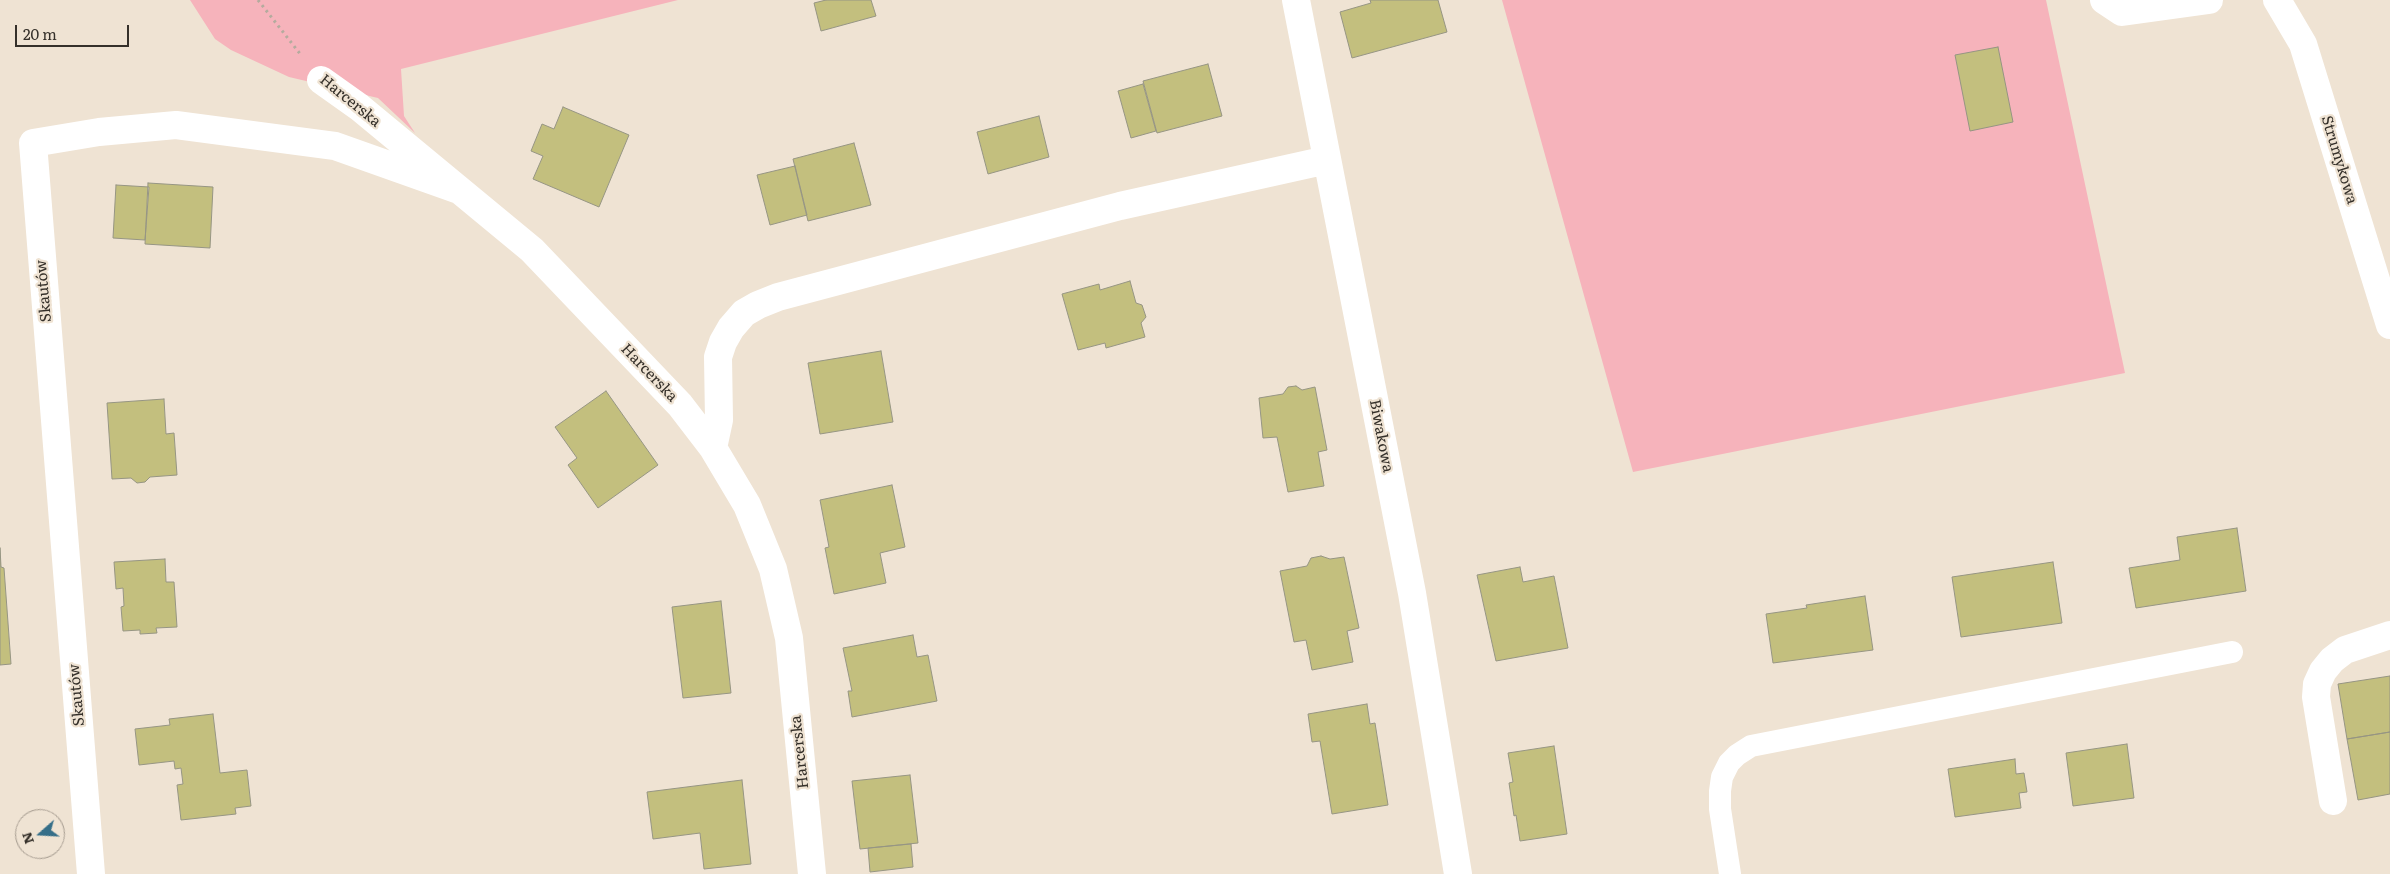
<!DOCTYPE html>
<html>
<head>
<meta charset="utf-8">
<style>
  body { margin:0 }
  #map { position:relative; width:2390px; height:874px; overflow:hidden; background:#efe3d3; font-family:Literata,serif }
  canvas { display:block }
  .north { position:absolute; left:15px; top:809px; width:50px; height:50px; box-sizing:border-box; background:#efe3d3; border:1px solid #a59b8f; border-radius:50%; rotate:251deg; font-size:14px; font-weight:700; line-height:20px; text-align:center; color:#35302a }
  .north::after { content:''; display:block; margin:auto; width:18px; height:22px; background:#356e88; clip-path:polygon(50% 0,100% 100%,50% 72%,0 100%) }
  .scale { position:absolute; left:15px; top:25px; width:114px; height:22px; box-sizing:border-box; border:2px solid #35302a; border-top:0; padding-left:6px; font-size:15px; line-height:18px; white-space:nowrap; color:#35302a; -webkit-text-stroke:4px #efe3d3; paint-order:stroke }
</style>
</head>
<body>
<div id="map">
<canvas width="2390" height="874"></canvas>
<div class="north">N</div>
<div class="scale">20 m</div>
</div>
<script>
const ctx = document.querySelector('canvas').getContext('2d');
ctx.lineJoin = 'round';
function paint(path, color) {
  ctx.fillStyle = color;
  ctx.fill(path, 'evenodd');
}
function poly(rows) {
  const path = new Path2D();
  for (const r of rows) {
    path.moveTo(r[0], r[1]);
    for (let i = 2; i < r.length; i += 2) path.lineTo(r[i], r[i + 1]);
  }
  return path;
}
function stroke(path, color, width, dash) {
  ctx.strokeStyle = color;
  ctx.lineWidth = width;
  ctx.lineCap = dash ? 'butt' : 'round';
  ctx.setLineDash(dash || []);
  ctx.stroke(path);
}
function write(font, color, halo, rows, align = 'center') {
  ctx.font = font + ' Literata,serif';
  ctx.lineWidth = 4.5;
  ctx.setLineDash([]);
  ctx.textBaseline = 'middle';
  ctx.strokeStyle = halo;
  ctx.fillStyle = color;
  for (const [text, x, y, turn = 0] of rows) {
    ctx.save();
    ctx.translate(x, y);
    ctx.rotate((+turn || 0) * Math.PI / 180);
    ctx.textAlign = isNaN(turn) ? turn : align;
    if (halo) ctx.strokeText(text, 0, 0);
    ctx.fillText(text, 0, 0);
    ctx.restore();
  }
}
paint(poly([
  [190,0,678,0,401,69,404,116,415,133,378,98,289,77,231,50,215,39],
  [1502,0,2046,0,2125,373,1633,472]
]), '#f6b3bb');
const building = poly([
  [826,0,871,0,876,16,821,31,814,3,826,0],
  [1370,0,1438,0,1447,32,1352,58,1340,12,1371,3,1370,0],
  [1998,47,2013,122,1970,131,1955,55,1998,47],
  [1208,64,1222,116,1157,133,1143,81,1208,64],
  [1143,84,1156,131,1131,138,1118,91,1143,84],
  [563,107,629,135,599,207,533,179,543,156,531,151,542,124,554,129,563,107],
  [1039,116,1049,157,988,174,977,132,1039,116],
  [854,143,871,205,808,221,793,159,854,143],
  [795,166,807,215,770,225,757,175,795,166],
  [148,183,213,187,210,248,145,244,148,183],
  [116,185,149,187,145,240,113,238,116,185],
  [1130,281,1136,303,1142,305,1146,317,1141,323,1145,337,1106,348,1105,343,1078,350,1062,294,1099,284,1100,290,1130,281],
  [881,351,893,422,820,434,808,363,881,351],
  [1296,386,1302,390,1315,387,1327,450,1318,452,1324,486,1288,492,1277,437,1263,438,1259,398,1283,394,1288,387,1296,386],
  [606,391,658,465,598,508,568,465,577,458,555,427,606,391],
  [164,399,166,434,174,433,177,475,150,477,145,482,137,483,131,478,112,479,107,403,164,399],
  [892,485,905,547,880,553,886,583,834,594,825,548,829,547,820,500,892,485],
  [2237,528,2246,591,2136,608,2129,568,2180,560,2177,537,2237,528],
  [0,548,1,567,4,568,11,664,0,665,0,548],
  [1321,556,1330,559,1344,557,1359,628,1347,631,1353,662,1312,670,1306,640,1294,642,1280,571,1307,566,1311,558,1321,556],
  [165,559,166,582,174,582,177,627,156,628,157,633,140,634,140,630,123,631,121,607,124,606,123,588,116,589,114,562,165,559],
  [2053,562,2062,623,1961,637,1952,577,2053,562],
  [1520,567,1523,582,1554,576,1568,648,1496,661,1477,575,1520,567],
  [1865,596,1873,650,1773,663,1766,614,1807,608,1806,605,1865,596],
  [721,601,731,693,683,698,672,607,721,601],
  [913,635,917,657,928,655,937,701,852,717,848,691,852,691,843,648,913,635],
  [2390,676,2390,732,2347,739,2338,684,2390,676],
  [1367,704,1370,724,1375,723,1388,805,1332,814,1320,741,1312,742,1308,714,1367,704],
  [213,714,220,773,247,770,251,806,235,808,236,814,181,820,177,785,183,784,181,768,175,769,174,761,139,765,135,729,170,725,169,719,213,714],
  [2390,732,2390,794,2358,800,2347,739,2390,732],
  [2127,744,2134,798,2073,806,2066,753,2127,744],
  [1554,746,1567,834,1520,841,1516,815,1514,816,1509,783,1513,782,1508,753,1554,746],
  [2015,759,2016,774,2024,773,2027,792,2019,793,2021,808,1955,817,1948,769,2015,759],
  [910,775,918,843,860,849,852,781,910,775],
  [742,780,751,864,704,869,700,833,653,839,647,792,742,780],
  [911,844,913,867,870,872,868,848,911,844]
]);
paint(building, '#c3bf7e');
stroke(building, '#969583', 1);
stroke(poly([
  [258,0,301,55]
]), '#b5ab9e', 3, [2.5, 4]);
stroke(poly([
  [1730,874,1720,809,1720,791,1722,777,1729,763,1737,755,1751,746,2232,652]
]), '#fff', 22);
stroke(poly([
  [1296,0,1412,593,1458,874],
  [2104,0,2122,12,2209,0],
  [2277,0,2303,44,2390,325],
  [321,80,359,107,532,250,680,405,713,448,747,505,773,569,789,638,812,874],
  [713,448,719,420,718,357,723,342,731,328,744,313,758,305,778,297,1120,206,1327,160],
  [2333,801,2316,697,2317,684,2323,671,2332,660,2345,650,2390,635],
  [91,874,33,143,99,132,176,125,335,146,459,190]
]), '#fff', 28);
write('15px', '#35302a', '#efe3d3', [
  ["Harcerska",350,101,39],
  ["Strumykowa",2339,160,73],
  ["Skautów",44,291,-95],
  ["Harcerska",649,373,46],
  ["Biwakowa",1381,436,79],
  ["Skautów",77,695,-95],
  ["Harcerska",800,752,-96]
]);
</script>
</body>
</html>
